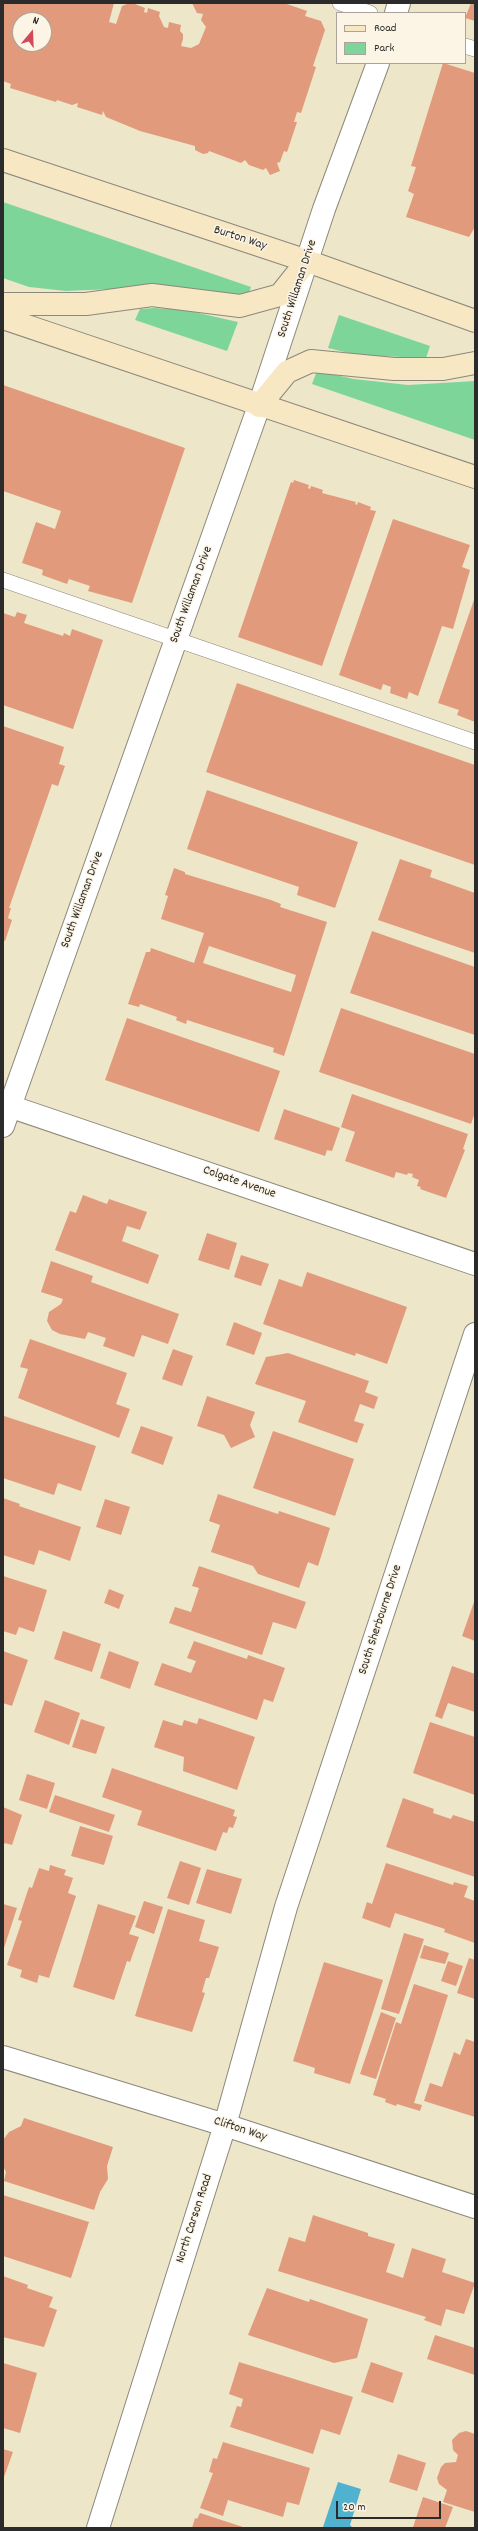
<!DOCTYPE html>
<html>
<head>
<meta charset="utf-8">
<style>
  body { margin:0 }
  #map { position:relative; width:478px; height:2531px; overflow:hidden; background:#ede6c9; font-family:Dekko,sans-serif }
  canvas { display:block }
  .frame { position:absolute; inset:0; border:4px solid #2b2b2b; pointer-events:none }
  .legend { position:absolute; left:336px; top:12px; width:130px; height:52px; box-sizing:border-box; background:#fcf5e5; border:1px solid #a8a49b; margin:0; padding:5px 7px; list-style:none; font-size:12px; color:#2b2b2b }
  .legend li { display:flex; align-items:center; gap:8px; height:20px }
  .legend b { width:20px; border:1px solid #a8a49b }
  .north { position:absolute; left:12px; top:12px; width:40px; height:40px; box-sizing:border-box; background:#fcf5e5; border:1px solid #a8a49b; border-radius:50%; rotate:19deg; font-size:11px; font-weight:700; line-height:16px; text-align:center; color:#2b2b2b }
  .north::after { content:''; display:block; margin:auto; width:14px; height:18px; background:#d1495b; clip-path:polygon(50% 0,100% 100%,50% 72%,0 100%) }
  .scale { position:absolute; left:336px; top:2501px; width:105px; height:18px; box-sizing:border-box; border:2px solid #2b2b2b; border-top:0; padding-left:5px; font-size:12px; line-height:14px; white-space:nowrap; color:#2b2b2b; -webkit-text-stroke:3px #fcf5e5; paint-order:stroke }
</style>
</head>
<body>
<div id="map">
<canvas width="478" height="2531"></canvas>
<div class="frame"></div>
<ul class="legend">
<li><b style="height:5px;background:#f8e7c3"></b>Road</li>
<li><b style="height:11px;background:#7ed59a"></b>Park</li>
</ul>
<div class="north">N</div>
<div class="scale">20 m</div>
</div>
<script>
const ctx = document.querySelector('canvas').getContext('2d');
ctx.lineJoin = 'round';
function paint(path, color) {
  ctx.fillStyle = color;
  ctx.fill(path, 'evenodd');
}
function poly(rows) {
  const path = new Path2D();
  for (const r of rows) {
    path.moveTo(r[0], r[1]);
    for (let i = 2; i < r.length; i += 2) path.lineTo(r[i], r[i + 1]);
  }
  return path;
}
function stroke(path, color, width, dash) {
  ctx.strokeStyle = color;
  ctx.lineWidth = width;
  ctx.lineCap = dash ? 'butt' : 'round';
  ctx.setLineDash(dash || []);
  ctx.stroke(path);
}
function write(font, color, halo, rows, align = 'center') {
  ctx.font = font + ' Dekko,sans-serif';
  ctx.lineWidth = 3;
  ctx.setLineDash([]);
  ctx.textBaseline = 'middle';
  ctx.strokeStyle = halo;
  ctx.fillStyle = color;
  for (const [text, x, y, turn = 0] of rows) {
    ctx.save();
    ctx.translate(x, y);
    ctx.rotate((+turn || 0) * Math.PI / 180);
    ctx.textAlign = isNaN(turn) ? turn : align;
    if (halo) ctx.strokeText(text, 0, 0);
    ctx.fillText(text, 0, 0);
    ctx.restore();
  }
}
paint(poly([
  [3,202,251,287,247,298,136,288,66,291,29,287,3,278],
  [154,308,185,310,238,322,227,351,135,320,140,309],
  [339,315,430,346,426,358,357,355,328,348],
  [317,371,354,379,408,385,475,381,475,440,312,384]
]), '#7ed59a');
paint(poly([
  [338,2482,361,2489,350,2525,353,2528,323,2527]
]), '#51b2d0');
paint(poly([
  [3,3,114,3,109,22,116,24,122,6,127,4,135,4,145,8,144,12,147,13,148,8,160,12,159,16,164,27,168,28,169,22,181,25,180,31,183,34,183,39,181,46,191,48,199,44,206,27,201,20,203,14,197,13,192,3,284,3,307,11,305,16,321,21,325,30,313,66,316,67,301,113,297,112,294,122,297,122,287,152,284,151,280,162,277,163,280,171,270,175,266,168,263,170,249,165,245,160,241,163,209,151,208,153,203,154,195,150,195,146,140,131,106,117,103,111,102,115,77,107,78,103,72,105,57,100,56,102,10,88,11,84,3,81],
  [20,20,44,20,44,44,20,44],
  [471,3,475,4,475,21,465,18],
  [443,63,475,73,475,227,469,237,406,217,414,194,408,191,416,167,411,166],
  [3,385,185,448,132,603,88,591,90,586,69,579,67,584,42,575,43,570,22,563,36,522,55,529,61,511,3,491],
  [294,480,309,485,308,488,310,489,311,486,323,490,322,493,356,502,355,504,357,505,358,502,371,507,370,510,376,511,322,666,238,637,291,482,293,483],
  [393,519,470,545,462,567,470,570,453,629,442,626,418,696,409,692,407,699,390,693,391,687,383,684,381,690,339,675],
  [475,597,475,722,457,715,459,710,438,703],
  [17,612,27,615,24,623,63,636,64,633,70,636,72,629,103,640,73,729,3,705,3,613,15,617],
  [237,683,475,765,475,865,206,772],
  [3,726,64,747,59,764,65,766,58,786,52,784,9,908,11,908,8,918,12,920,5,941,3,940],
  [207,790,358,842,335,908,297,895,299,887,187,849],
  [400,859,432,870,430,877,475,893,475,953,378,920],
  [174,868,185,872,185,874,271,900,281,904,280,907,327,922,284,1056,273,1052,274,1048,187,1020,186,1024,176,1020,177,1017,140,1004,139,1007,128,1004,146,952,150,952,151,948,194,963,204,933,161,919,168,896,165,895],
  [209,946,296,975,291,992,203,963],
  [372,931,475,967,475,1035,350,993],
  [341,1008,475,1054,475,1112,471,1124,319,1072],
  [127,1018,280,1071,259,1132,105,1080],
  [352,1094,468,1134,463,1149,465,1150,446,1198,420,1189,421,1187,417,1186,419,1180,412,1177,413,1174,408,1173,407,1175,396,1172,394,1178,345,1161,355,1132,341,1127],
  [284,1109,340,1128,332,1151,327,1150,325,1156,274,1139],
  [83,1195,107,1204,109,1199,147,1212,140,1230,127,1226,122,1241,159,1255,148,1284,55,1250,70,1211,76,1213],
  [207,1233,237,1243,229,1270,198,1260],
  [241,1255,269,1264,261,1286,234,1277],
  [51,1261,93,1276,91,1282,179,1314,168,1344,142,1335,134,1357,103,1346,106,1338,88,1332,85,1339,60,1334,52,1330,47,1321,49,1312,61,1304,63,1299,41,1292],
  [307,1272,407,1307,387,1364,356,1353,355,1356,263,1324,279,1279,302,1287],
  [234,1322,262,1333,254,1355,226,1345],
  [30,1339,127,1373,116,1404,130,1409,119,1438,18,1398,28,1369,20,1367],
  [173,1349,193,1356,182,1386,162,1379],
  [288,1353,369,1381,365,1392,378,1397,374,1409,360,1404,354,1421,364,1424,357,1443,298,1422,306,1401,255,1384,266,1357],
  [207,1396,255,1412,250,1425,255,1437,231,1448,224,1435,197,1426],
  [4,1416,96,1446,81,1491,58,1483,54,1495,3,1478],
  [141,1426,173,1437,163,1465,131,1453],
  [273,1431,354,1459,335,1516,253,1488],
  [218,1494,278,1514,279,1511,330,1528,318,1566,308,1562,299,1588,258,1574,253,1566,211,1552,220,1525,209,1521],
  [3,1498,20,1504,19,1506,81,1527,70,1561,39,1550,34,1565,3,1555],
  [105,1499,130,1507,121,1535,96,1527],
  [199,1566,306,1602,296,1629,273,1622,262,1655,169,1623,175,1607,191,1612,199,1588,192,1586],
  [3,1576,47,1590,34,1632,19,1627,16,1635,3,1631],
  [109,1589,124,1595,119,1609,104,1603],
  [474,1602,475,1603,475,1641,462,1636],
  [63,1631,101,1644,92,1672,54,1659],
  [194,1641,247,1659,248,1655,285,1668,273,1702,264,1699,257,1720,154,1685,162,1663,191,1673,196,1661,187,1658],
  [3,1651,28,1660,12,1706,3,1703],
  [109,1651,139,1662,130,1689,100,1678],
  [452,1666,475,1674,475,1712,448,1703,442,1719,435,1716],
  [45,1700,80,1713,69,1745,34,1732],
  [199,1718,255,1737,237,1790,183,1771,184,1757,154,1747,163,1720,182,1726,184,1720,197,1724],
  [81,1719,105,1727,96,1754,72,1747],
  [430,1722,475,1737,475,1795,413,1773],
  [112,1768,235,1810,233,1816,237,1817,233,1828,229,1827,227,1833,223,1832,216,1851,137,1825,142,1811,102,1797],
  [27,1774,55,1783,47,1809,19,1800],
  [55,1795,115,1815,109,1832,49,1812],
  [403,1798,434,1809,433,1813,451,1819,453,1815,475,1822,475,1877,386,1847],
  [3,1807,22,1815,12,1845,5,1843,3,1845],
  [80,1826,113,1836,104,1865,71,1856],
  [180,1861,201,1868,189,1905,167,1898],
  [386,1863,453,1885,454,1882,468,1886,464,1897,475,1901,475,1943,444,1932,445,1929,395,1913,390,1928,362,1918,367,1902,372,1904],
  [50,1865,66,1870,64,1875,73,1878,68,1893,76,1896,49,1978,39,1975,37,1983,20,1977,22,1970,7,1965,22,1921,18,1920,29,1887,32,1888,39,1868,49,1871],
  [207,1869,242,1879,231,1914,196,1903],
  [144,1901,163,1907,154,1934,135,1927],
  [3,1904,17,1908,3,1951],
  [98,1904,136,1916,129,1934,139,1937,130,1962,127,1961,114,2000,73,1987],
  [168,1909,205,1920,199,1941,219,1947,209,1978,206,1978,202,1992,205,1993,192,2032,135,2016],
  [404,1933,424,1939,399,2014,381,2009],
  [424,1945,449,1953,445,1964,420,1958],
  [469,1958,475,1960,475,1999,457,1993],
  [448,1961,463,1966,456,1986,441,1981],
  [324,1962,383,1980,350,2084,314,2073,315,2068,293,2061],
  [414,1984,448,1995,414,2103,422,2105,420,2111,397,2104,396,2106,385,2102,386,2099,373,2095,396,2022,401,2024],
  [381,2012,396,2018,376,2079,360,2074],
  [466,2039,475,2042,475,2117,424,2101,430,2083,442,2087,454,2052,460,2055],
  [24,2118,113,2147,107,2166,108,2179,100,2192,94,2210,4,2181,6,2172,3,2166,3,2140,9,2132,21,2126],
  [3,2195,89,2222,71,2278,3,2256],
  [313,2215,368,2233,368,2236,395,2244,386,2272,403,2278,412,2248,446,2259,442,2272,475,2283,464,2314,446,2309,441,2326,424,2320,426,2317,278,2271,289,2237,305,2242],
  [3,2276,28,2285,27,2288,53,2297,49,2307,57,2310,44,2347,3,2337],
  [267,2288,309,2302,310,2299,368,2319,357,2358,334,2363,248,2335],
  [435,2335,475,2348,475,2375,427,2359],
  [239,2362,353,2397,340,2435,321,2429,313,2454,230,2427,237,2406,241,2407,243,2399,229,2394],
  [371,2362,403,2373,393,2403,361,2392],
  [3,2363,37,2373,20,2433,3,2428],
  [466,2431,475,2434,475,2512,443,2502,447,2490,439,2484,437,2478,441,2467,445,2463,456,2462,458,2455,453,2450,452,2440,459,2433],
  [223,2442,310,2468,299,2505,287,2502,283,2517,228,2500,223,2516,200,2508,213,2473,209,2472,213,2458,217,2459],
  [3,2449,13,2452,4,2477,3,2477],
  [398,2454,426,2463,417,2491,389,2482],
  [423,2497,453,2507,445,2528,413,2527],
  [200,2513,246,2528,192,2528,195,2518,197,2519]
]), '#e29a7c');
const lane = poly([
  [340,3,370,13],
  [465,46,475,49],
  [3,580,475,742]
]);
const street = poly([
  [396,13,399,3],
  [3,1104,475,1264],
  [3,1126,259,406,324,209,378,63],
  [3,2057,225,2125,475,2207],
  [98,2528,225,2125,286,1907,475,1334]
]);
const secondary = poly([
  [3,160,307,261,475,321],
  [3,304,86,304,152,295,240,306,280,295,307,261],
  [3,318,475,477],
  [259,406,287,372,311,361,394,369,443,369,475,363]
]);
stroke(lane, '#8c887a', 16);
stroke(street, '#8c887a', 24);
stroke(secondary, '#8c887a', 24);
stroke(lane, '#fff', 15);
stroke(street, '#fff', 22);
stroke(secondary, '#f8e7c3', 22);
write('13px', '#2b2b2b', '#fcf5e5', [
  ["Burton Way",240,239,18],
  ["South Willaman Drive",298,289,-72],
  ["South Willaman Drive",192,595,-70],
  ["South Willaman Drive",83,900,-70],
  ["Colgate Avenue",239,1183,19],
  ["South Sherbourne Drive",381,1620,-72],
  ["Clifton Way",240,2130,18],
  ["North Carson Road",195,2219,-72]
]);
</script>
</body>
</html>
